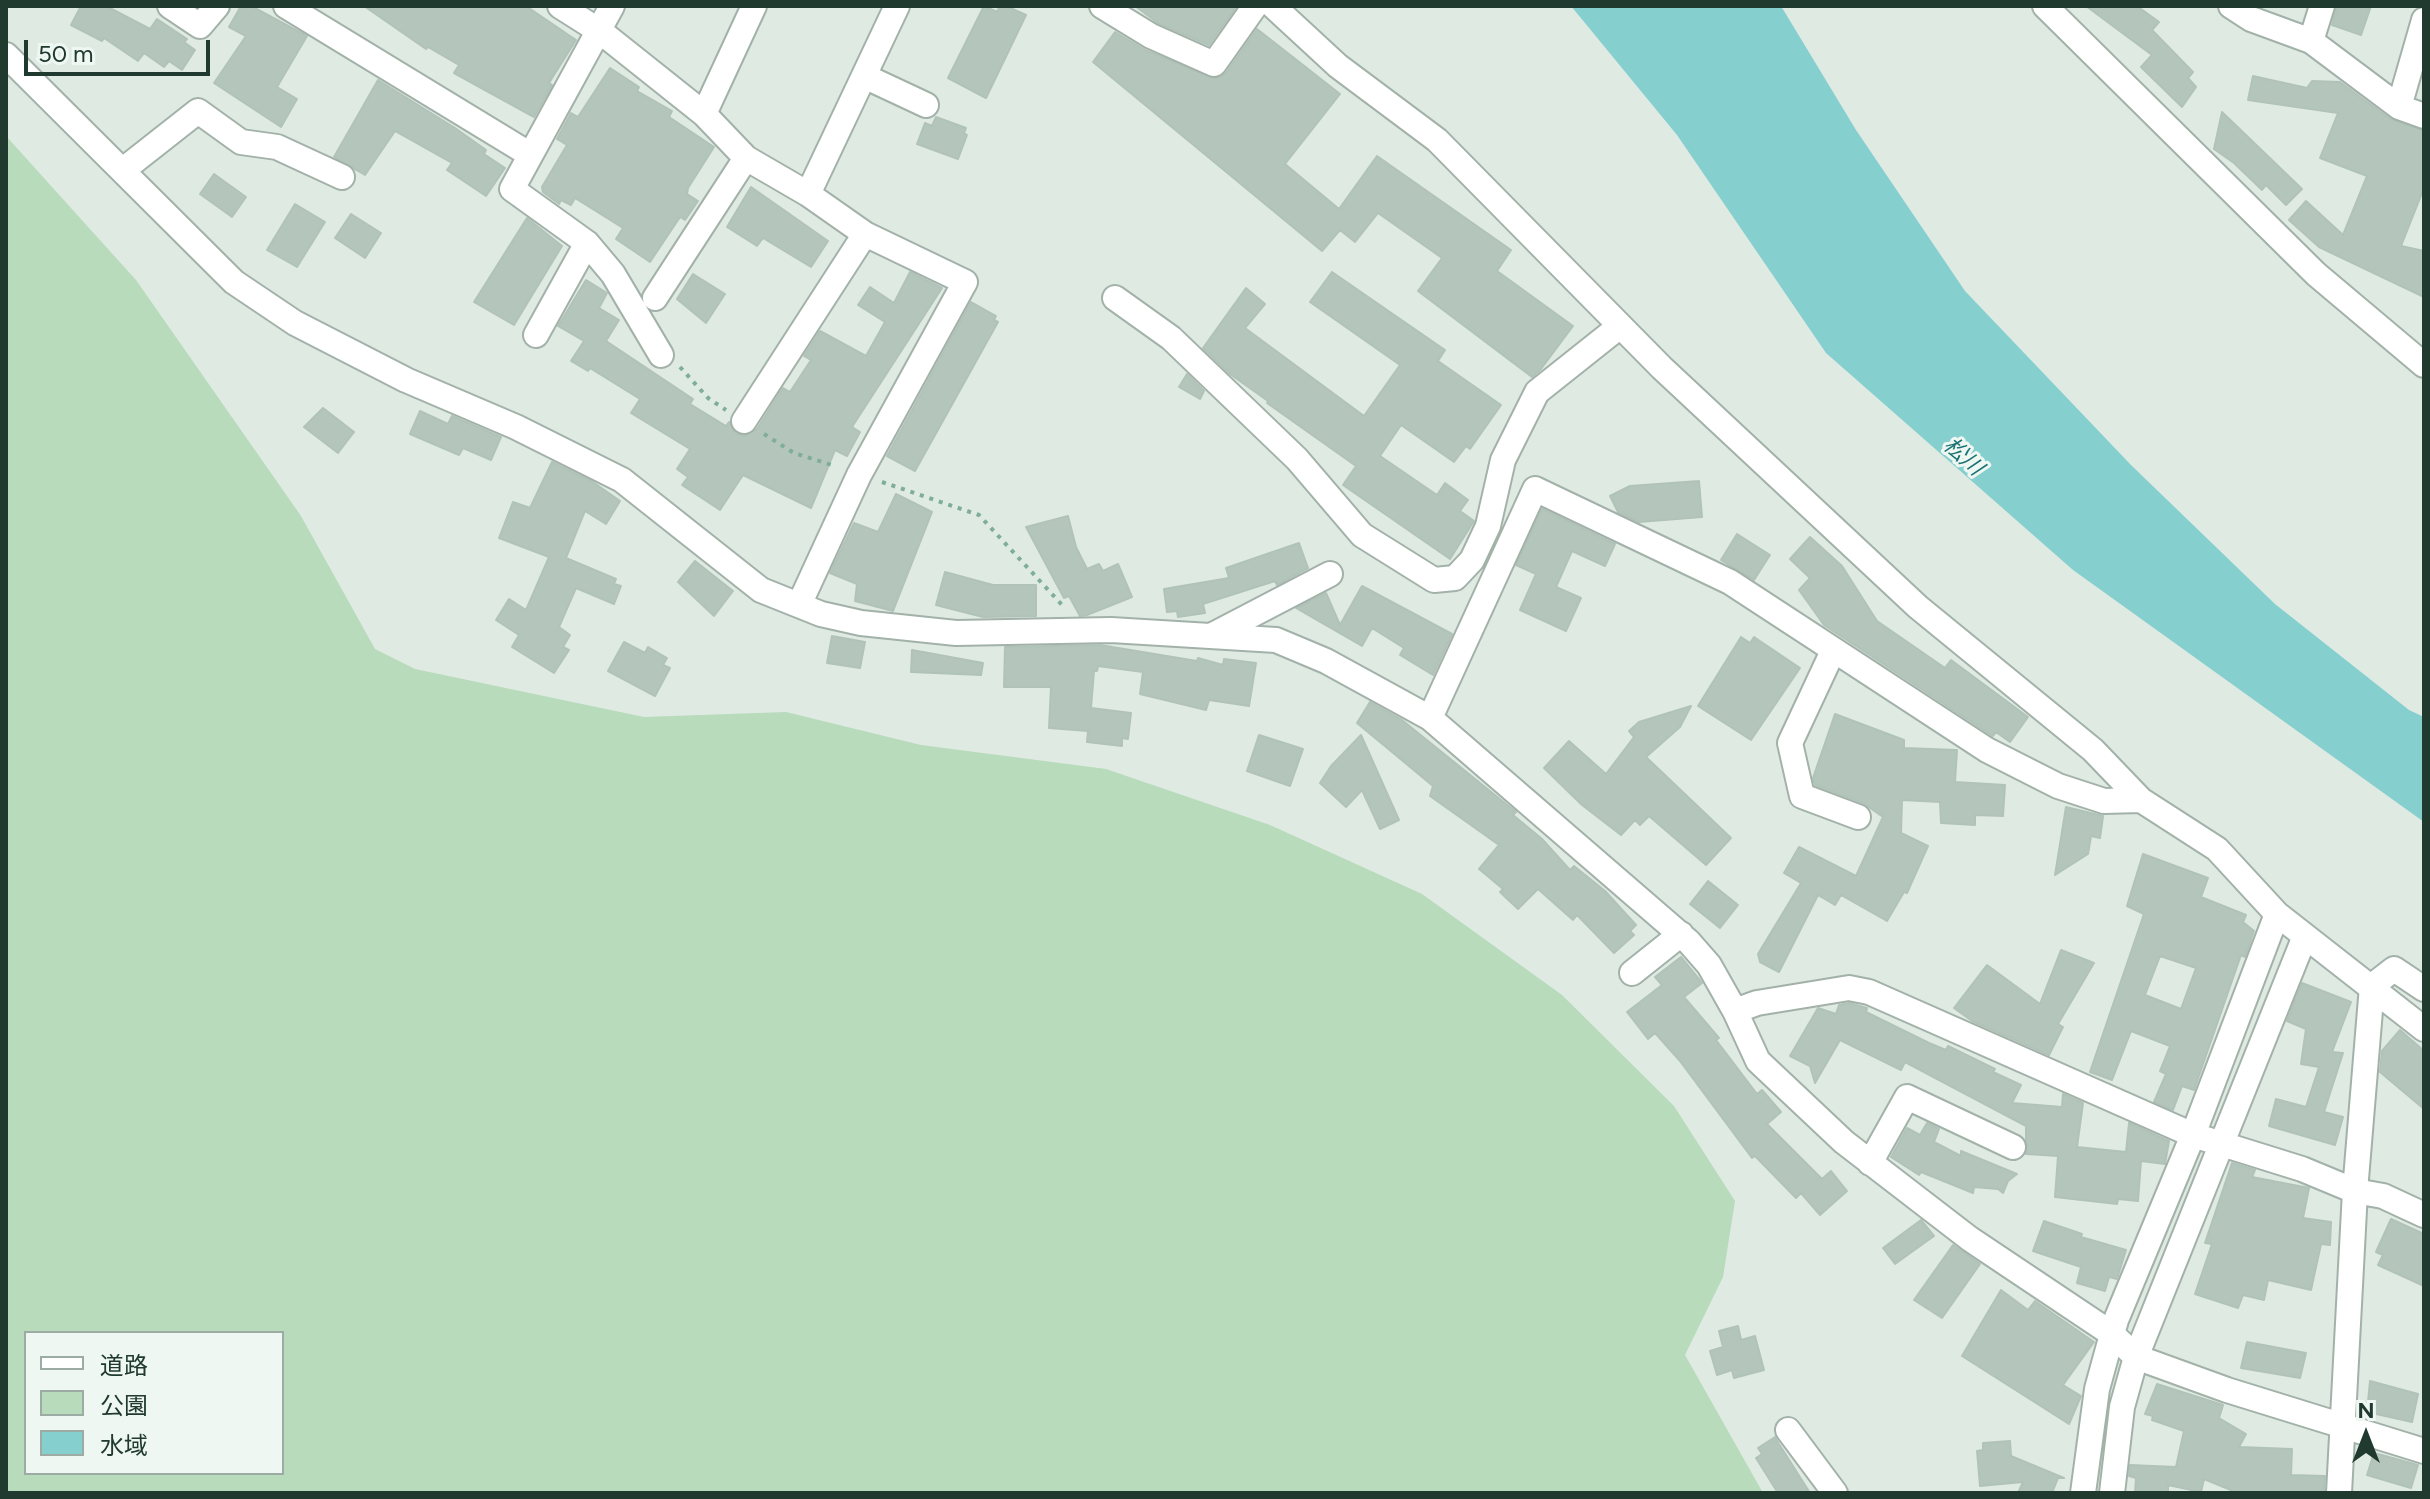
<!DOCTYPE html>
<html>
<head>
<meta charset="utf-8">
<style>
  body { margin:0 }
  #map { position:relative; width:2430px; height:1499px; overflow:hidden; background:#dfeae3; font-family:Figtree,"Noto Sans JP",sans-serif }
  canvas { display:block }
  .frame { position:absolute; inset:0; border:8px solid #203a2f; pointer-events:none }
  .legend { position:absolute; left:24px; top:1331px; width:260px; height:144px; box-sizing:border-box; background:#eff7f2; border:2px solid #9caba4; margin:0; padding:10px 14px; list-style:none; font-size:24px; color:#203a2f }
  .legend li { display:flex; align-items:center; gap:16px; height:40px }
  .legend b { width:40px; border:2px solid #9caba4 }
  .north { position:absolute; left:2326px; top:1395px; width:80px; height:80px; -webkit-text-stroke:6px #eff7f2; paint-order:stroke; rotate:0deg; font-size:22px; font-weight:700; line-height:32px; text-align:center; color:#203a2f }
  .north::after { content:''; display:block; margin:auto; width:28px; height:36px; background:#203a2f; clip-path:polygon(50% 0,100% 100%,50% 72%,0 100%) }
  .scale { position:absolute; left:24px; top:40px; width:186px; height:36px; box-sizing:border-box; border:4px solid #203a2f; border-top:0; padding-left:10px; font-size:24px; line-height:28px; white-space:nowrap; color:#203a2f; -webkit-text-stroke:6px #eff7f2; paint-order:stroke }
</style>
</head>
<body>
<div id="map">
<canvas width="2430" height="1499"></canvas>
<div class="frame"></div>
<ul class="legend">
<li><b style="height:10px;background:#fff"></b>道路</li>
<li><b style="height:22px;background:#b7dbbb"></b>公園</li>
<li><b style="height:22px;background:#86cfcf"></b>水域</li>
</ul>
<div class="north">N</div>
<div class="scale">50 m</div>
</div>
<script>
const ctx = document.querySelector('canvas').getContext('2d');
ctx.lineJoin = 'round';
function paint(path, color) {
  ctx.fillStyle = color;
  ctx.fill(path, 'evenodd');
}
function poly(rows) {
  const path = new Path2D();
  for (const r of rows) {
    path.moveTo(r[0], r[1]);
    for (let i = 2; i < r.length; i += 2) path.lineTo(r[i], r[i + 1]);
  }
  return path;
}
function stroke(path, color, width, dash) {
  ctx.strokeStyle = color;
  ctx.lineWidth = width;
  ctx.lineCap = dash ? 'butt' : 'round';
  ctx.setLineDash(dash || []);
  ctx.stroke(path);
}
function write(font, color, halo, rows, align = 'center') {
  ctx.font = font + ' Figtree,"Noto Sans JP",sans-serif';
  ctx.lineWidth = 6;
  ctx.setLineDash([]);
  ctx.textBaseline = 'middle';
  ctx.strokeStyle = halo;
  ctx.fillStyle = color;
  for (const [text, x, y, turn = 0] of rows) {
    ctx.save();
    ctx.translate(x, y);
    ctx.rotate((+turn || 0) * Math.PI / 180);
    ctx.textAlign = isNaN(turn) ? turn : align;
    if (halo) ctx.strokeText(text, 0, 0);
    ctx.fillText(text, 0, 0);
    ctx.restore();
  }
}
paint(poly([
  [6,136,136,280,301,516,375,649,415,669,644,717,786,712,921,745,1106,769,1270,825,1422,894,1562,995,1674,1106,1735,1201,1723,1277,1685,1355,1763,1493,6,1493],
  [26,1333,282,1333,282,1473,26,1473]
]), '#b7dbbb');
paint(poly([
  [1571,6,1781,6,1856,130,1965,291,2131,465,2275,604,2409,710,2424,717,2424,822,2073,570,1826,353,1677,135]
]), '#86cfcf');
const building = poly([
  [81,6,106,6,150,29,157,19,187,39,184,42,195,50,182,70,169,61,164,67,144,53,138,61,104,38,102,41,71,25,81,6],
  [241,6,251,6,307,36,277,87,297,99,281,127,214,83,246,36,229,27,241,6],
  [364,6,526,6,576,40,549,83,552,85,534,117,454,73,459,65,428,47,426,49,364,6],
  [984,6,997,12,1000,6,1006,6,1026,15,986,98,948,78,984,6],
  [1135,6,1237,6,1209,45,1158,23,1135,6],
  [2086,6,2137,6,2159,22,2152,30,2193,72,2188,78,2196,87,2182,107,2141,67,2152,55,2086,6],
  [2337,6,2371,6,2361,35,2332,25,2337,6],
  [1257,29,1340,94,1285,164,1339,209,1377,156,1511,250,1497,271,1573,326,1541,369,1532,377,1418,291,1442,258,1378,213,1355,242,1340,230,1322,251,1093,62,1115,32,1145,50,1215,79,1226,73,1257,29],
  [610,68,639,87,637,91,672,111,669,117,714,147,688,188,687,194,698,201,685,220,680,217,650,262,616,239,623,228,575,198,571,205,561,200,559,204,543,192,542,187,567,145,557,139,571,113,578,117,610,68],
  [2253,76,2307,88,2312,81,2340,82,2390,119,2424,131,2424,188,2401,246,2424,251,2424,297,2319,247,2289,220,2306,201,2343,235,2367,176,2320,158,2338,113,2248,100,2253,76],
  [378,80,455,128,486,150,484,154,505,168,486,196,447,170,452,163,395,131,365,175,334,157,378,80],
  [2222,112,2302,189,2286,205,2266,185,2262,190,2234,163,2214,149,2222,112],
  [936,117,966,128,964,133,967,135,958,159,917,144,925,123,932,126,936,117],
  [214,174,246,197,232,217,200,194,214,174],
  [751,187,828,241,811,267,763,238,757,246,727,227,751,187],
  [295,204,325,222,297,267,267,250,295,204],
  [351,214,381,233,365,258,335,238,351,214],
  [527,218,562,246,514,325,474,302,527,218],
  [910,272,942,288,852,427,860,432,847,456,835,450,811,508,743,475,720,510,682,485,688,477,677,469,690,449,631,413,640,399,590,368,588,371,571,361,584,341,558,326,586,280,607,293,599,308,619,320,606,341,693,399,690,404,726,426,729,422,735,433,744,436,757,429,783,388,790,392,811,360,804,356,820,331,866,356,885,322,858,305,870,287,894,303,910,272],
  [1332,272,1445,350,1438,361,1501,405,1470,449,1466,446,1454,462,1401,425,1380,456,1437,495,1445,483,1468,500,1460,511,1474,521,1450,559,1343,485,1356,466,1267,403,1268,401,1230,374,1203,348,1246,288,1265,304,1245,328,1364,416,1400,365,1310,302,1332,272],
  [693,274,725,294,706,323,677,299,693,274],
  [971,302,996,316,994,320,998,322,915,471,887,456,971,302],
  [1187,374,1204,391,1200,399,1179,387,1187,374],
  [323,408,354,432,338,453,304,427,323,408],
  [420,411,448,424,452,416,501,437,491,460,463,448,459,455,410,434,420,411],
  [552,462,593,482,620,501,606,524,585,511,566,558,616,579,614,584,621,586,614,604,576,588,559,627,570,635,563,647,569,650,554,673,512,647,519,635,496,620,509,599,526,610,549,557,499,538,513,502,530,508,552,462],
  [1699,481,1702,517,1639,522,1618,512,1610,496,1630,486,1699,481],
  [896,494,932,512,893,611,855,601,857,584,830,573,854,523,878,532,896,494],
  [1542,509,1615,544,1605,566,1572,551,1556,587,1581,598,1566,631,1520,610,1536,574,1516,565,1542,509],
  [1068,516,1076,547,1087,569,1099,564,1103,571,1118,564,1132,597,1087,615,1080,616,1069,596,1064,598,1026,527,1068,516],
  [1737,534,1770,555,1754,580,1721,560,1737,534],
  [1810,537,1842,566,1877,621,1945,668,1951,660,2028,717,2010,742,1996,732,1993,736,1824,625,1799,590,1810,578,1790,559,1810,537],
  [1299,543,1308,568,1277,585,1275,581,1203,604,1205,613,1178,617,1177,611,1167,612,1164,589,1229,578,1226,568,1299,543],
  [695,561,733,591,714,616,678,582,695,561],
  [945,572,993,585,1036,585,1036,616,983,617,936,605,945,572],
  [1362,586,1452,634,1433,675,1400,655,1404,648,1372,628,1362,646,1296,608,1326,593,1340,625,1362,586],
  [832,636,865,642,860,668,827,663,832,636],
  [1741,637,1750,643,1754,637,1800,668,1751,740,1698,706,1741,637],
  [624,642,645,653,648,647,667,658,663,665,670,668,655,696,608,671,624,642],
  [1100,645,1197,661,1198,658,1223,665,1224,659,1256,663,1249,706,1209,700,1206,710,1140,694,1143,672,1098,666,1097,671,1094,671,1091,708,1131,713,1128,739,1122,738,1122,746,1087,742,1088,731,1049,728,1051,687,1004,687,1005,647,1100,645],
  [912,650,983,663,981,675,911,672,912,650],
  [1370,702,1402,720,1516,812,1513,815,1542,839,1570,870,1574,866,1605,891,1636,925,1630,931,1634,935,1614,953,1577,915,1573,920,1538,889,1518,909,1500,892,1503,889,1479,869,1499,845,1430,796,1433,786,1357,723,1370,702],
  [1691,706,1680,727,1646,757,1731,838,1706,865,1649,816,1640,825,1635,820,1621,835,1582,805,1544,768,1569,741,1606,774,1634,737,1629,731,1639,722,1691,706],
  [1835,714,1904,740,1904,748,1957,750,1955,782,2005,785,2003,816,1975,815,1975,825,1941,823,1940,802,1902,800,1901,833,1928,846,1907,893,1904,892,1887,921,1841,895,1835,905,1818,895,1779,972,1760,962,1758,954,1801,883,1784,873,1799,847,1856,876,1883,817,1863,803,1815,785,1813,778,1835,714],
  [1259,735,1303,749,1290,786,1247,771,1259,735],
  [1361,735,1399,820,1380,829,1362,790,1346,807,1320,783,1331,766,1361,735],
  [2066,807,2103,816,2100,838,2091,836,2088,854,2055,875,2066,807],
  [2143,854,2208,878,2201,897,2246,915,2243,922,2254,931,2245,957,2241,955,2194,1090,2182,1086,2173,1110,2154,1102,2166,1074,2160,1071,2170,1046,2131,1031,2112,1080,2090,1072,2144,914,2127,906,2143,854],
  [2160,956,2196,968,2181,1009,2145,995,2160,956],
  [1708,881,1738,905,1720,928,1690,904,1708,881],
  [2061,950,2094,963,2058,1024,2063,1027,2049,1055,1972,1021,1954,1008,1987,965,2040,1004,2061,950],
  [1681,957,1702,983,1684,997,1719,1038,1716,1040,1757,1094,1762,1090,1781,1112,1767,1124,1822,1179,1831,1171,1847,1191,1820,1215,1801,1193,1796,1198,1755,1156,1752,1158,1680,1061,1655,1033,1648,1039,1627,1012,1662,985,1655,977,1681,957],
  [2302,983,2351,1002,2332,1052,2343,1053,2324,1112,2343,1117,2335,1145,2269,1126,2276,1099,2306,1107,2319,1067,2301,1064,2306,1029,2287,1021,2302,983],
  [1849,1003,1867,1008,1866,1012,1929,1043,1946,1050,1948,1046,1995,1069,1993,1072,2021,1085,2012,1103,2062,1107,2063,1094,2083,1103,2077,1147,2126,1152,2129,1123,2169,1141,2165,1164,2141,1161,2138,1201,2118,1199,2117,1204,2055,1197,2058,1156,2026,1154,2026,1126,1905,1062,1901,1070,1840,1040,1815,1083,1810,1066,1790,1056,1818,1008,1836,1014,1839,1005,1849,1003],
  [2400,1030,2424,1051,2424,1109,2380,1072,2382,1051,2400,1030],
  [1927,1123,1939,1129,1934,1142,1961,1156,1961,1151,2017,1174,2008,1181,2003,1193,1998,1189,1974,1187,1973,1193,1921,1172,1919,1175,1891,1157,1907,1128,1920,1135,1927,1123],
  [2232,1163,2255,1170,2252,1177,2309,1188,2303,1218,2331,1222,2330,1245,2321,1244,2311,1290,2268,1280,2264,1300,2243,1295,2238,1308,2195,1294,2212,1244,2205,1243,2232,1163],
  [2391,1219,2424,1234,2424,1286,2378,1265,2383,1255,2376,1252,2391,1219],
  [1921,1220,1934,1236,1895,1264,1883,1248,1921,1220],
  [2044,1221,2082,1234,2081,1237,2126,1250,2117,1279,2109,1277,2105,1291,2077,1283,2081,1267,2033,1251,2044,1221],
  [1953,1245,1980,1264,1942,1318,1914,1300,1953,1245],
  [2001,1290,2028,1310,2035,1301,2094,1342,2063,1385,2081,1396,2069,1424,1962,1356,2001,1290],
  [1738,1326,1741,1340,1755,1336,1764,1370,1734,1378,1732,1370,1717,1375,1710,1351,1723,1347,1719,1331,1738,1326],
  [2247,1342,2306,1353,2300,1378,2241,1368,2247,1342],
  [2370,1381,2418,1394,2412,1422,2367,1412,2370,1381],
  [2157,1384,2223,1405,2219,1418,2246,1434,2239,1447,2292,1449,2291,1475,2325,1476,2324,1493,2238,1493,2204,1479,2201,1492,2168,1485,2168,1493,2135,1493,2136,1478,2129,1476,2130,1465,2176,1467,2184,1431,2152,1420,2153,1416,2145,1414,2157,1384],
  [1775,1437,1779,1444,1810,1493,1778,1493,1756,1458,1762,1454,1758,1448,1775,1437],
  [2010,1441,2011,1456,2064,1478,2058,1478,2052,1493,2018,1493,2023,1482,1980,1486,1977,1451,1983,1450,1983,1443,2010,1441],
  [2374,1453,2418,1465,2411,1488,2367,1475,2374,1453]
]);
paint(building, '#b4c5bc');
stroke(building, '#b1c3b9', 2);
const minor = poly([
  [170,6,200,26,217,6],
  [286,6,529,154],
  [560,6,601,32,704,114,746,158,808,194,865,234,965,282,859,475,799,605],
  [612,6,512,189,587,243,613,274,661,355],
  [1102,6,1151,36,1214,64,1255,6],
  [1273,6,1338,66,1437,140,1662,368,1918,607,2093,750,2141,800,2217,849,2277,914,2424,1029],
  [2045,6,2316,274,2424,365],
  [2231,6,2251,19,2311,41,2399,107,2424,116],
  [2311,41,2322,6],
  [6,55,234,282,295,323,406,380,516,427,622,480,761,590,821,614,861,623,956,633,1111,630,1276,640,1326,661,1430,718,1688,941,1709,965,1735,1011,1757,1003,1849,988,1869,992,2193,1135,2302,1169,2355,1191,2383,1196,2424,1215],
  [864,76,926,105],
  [2399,107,2424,20],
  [704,114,754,6],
  [123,170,198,111,241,142,277,147,342,177],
  [808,194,897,6],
  [655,298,746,158],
  [1115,298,1171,338,1297,459,1362,535,1434,580,1455,578,1472,560,1488,526,1503,460,1537,392,1620,326],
  [536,335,587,243],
  [744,421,865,234],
  [1213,635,1330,574],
  [1833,651,1790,743,1802,796,1858,817],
  [1430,718,1535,489,1730,582,1987,750,2058,786,2104,801,2141,800],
  [1632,973,1681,934],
  [1735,1011,1758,1061,1844,1142,1970,1239,2112,1334,2136,1357,2227,1390,2424,1451],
  [1870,1163,1907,1097,2013,1147],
  [1788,1430,1835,1493],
  [2083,1493,2097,1389,2116,1320,2193,1135,2277,914],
  [2112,1493,2122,1407,2136,1357,2305,936],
  [2339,1493,2355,1191,2372,986,2394,969,2424,989]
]);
stroke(minor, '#a2b2a9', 28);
stroke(poly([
  [680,367,708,398,726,410],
  [764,434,794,453,835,466],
  [882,482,979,515,1063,606]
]), '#7fae97', 4, [4, 6]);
stroke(minor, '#fff', 24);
write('italic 22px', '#1b7475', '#eff7f2', [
  ["松川",1963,457,42]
]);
</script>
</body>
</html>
